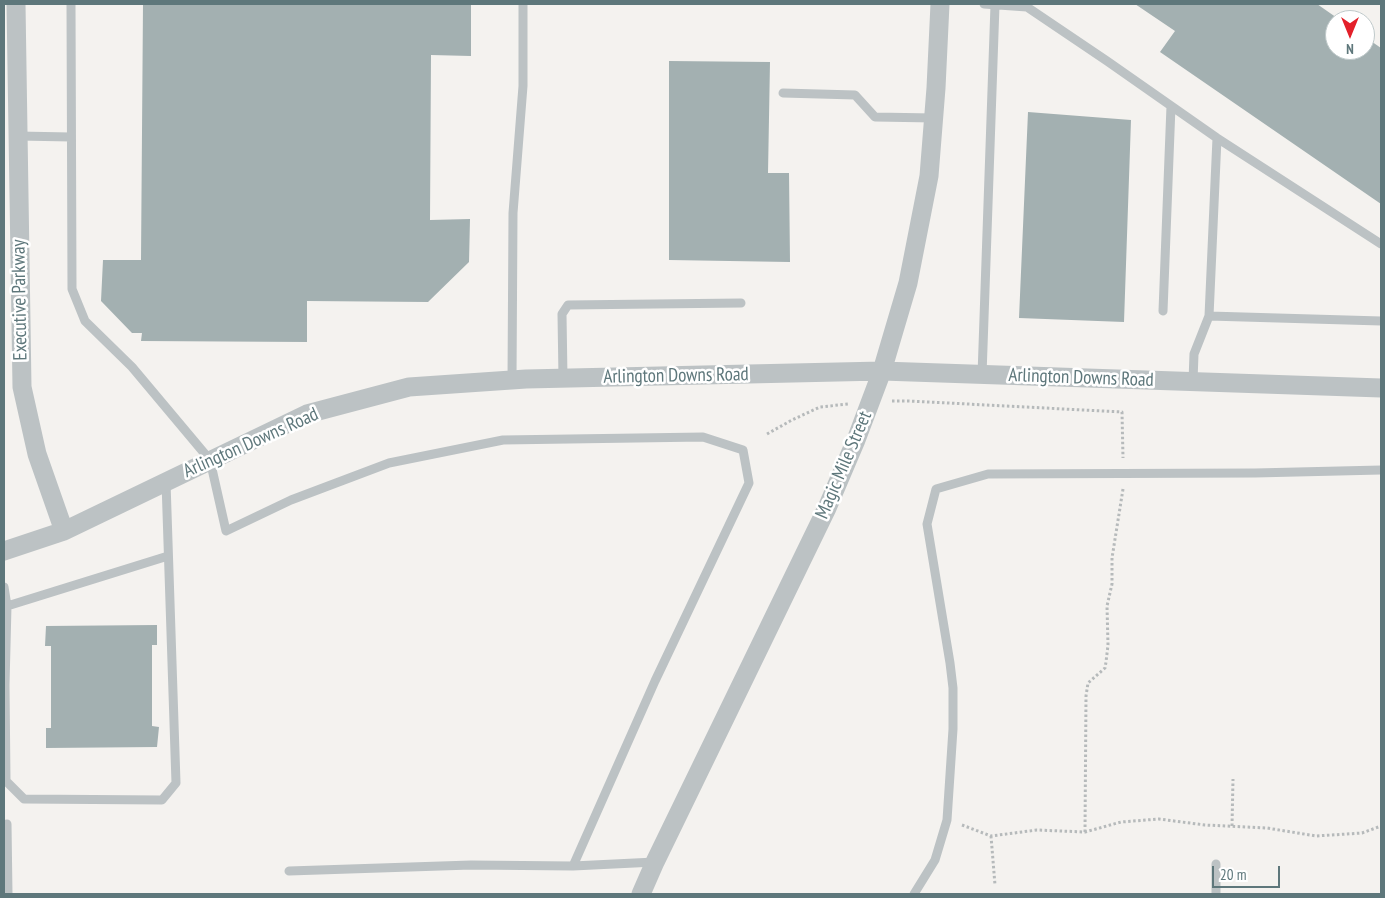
<!DOCTYPE html>
<html>
<head>
<meta charset="utf-8">
<style>
  body { margin:0 }
  #map { position:relative; width:1385px; height:898px; overflow:hidden; background:#f4f2ef; font-family:"PT Sans Narrow",sans-serif }
  canvas { display:block }
  .frame { position:absolute; inset:0; border:5px solid #5e777b; pointer-events:none }
  .north { position:absolute; left:1325px; top:10px; width:50px; height:50px; box-sizing:border-box; background:#fff; border:1px solid #bfc9ca; border-radius:50%; rotate:180deg; font-size:14px; font-weight:700; line-height:20px; text-align:center; color:#5e777b }
  .north::after { content:''; display:block; margin:auto; width:18px; height:22px; background:#e3202a; clip-path:polygon(50% 0,100% 100%,50% 72%,0 100%) }
  .scale { position:absolute; left:1212px; top:866px; width:68px; height:22px; box-sizing:border-box; border:2px solid #5e777b; border-top:0; padding-left:6px; font-size:15px; line-height:18px; white-space:nowrap; color:#5e777b; -webkit-text-stroke:4px #fff; paint-order:stroke }
</style>
</head>
<body>
<div id="map">
<canvas width="1385" height="898"></canvas>
<div class="frame"></div>
<div class="north">N</div>
<div class="scale">20 m</div>
</div>
<script>
const ctx = document.querySelector('canvas').getContext('2d');
ctx.lineJoin = 'round';
function paint(path, color) {
  ctx.fillStyle = color;
  ctx.fill(path, 'evenodd');
}
function poly(rows) {
  const path = new Path2D();
  for (const r of rows) {
    path.moveTo(r[0], r[1]);
    for (let i = 2; i < r.length; i += 2) path.lineTo(r[i], r[i + 1]);
  }
  return path;
}
function stroke(path, color, width, dash) {
  ctx.strokeStyle = color;
  ctx.lineWidth = width;
  ctx.lineCap = dash ? 'butt' : 'round';
  ctx.setLineDash(dash || []);
  ctx.stroke(path);
}
function write(font, color, halo, rows, align = 'center') {
  ctx.font = font + ' "PT Sans Narrow",sans-serif';
  ctx.lineWidth = 5;
  ctx.setLineDash([]);
  ctx.textBaseline = 'middle';
  ctx.strokeStyle = halo;
  ctx.fillStyle = color;
  for (const [text, x, y, turn = 0] of rows) {
    ctx.save();
    ctx.translate(x, y);
    ctx.rotate((+turn || 0) * Math.PI / 180);
    ctx.textAlign = isNaN(turn) ? turn : align;
    if (halo) ctx.strokeText(text, 0, 0);
    ctx.fillText(text, 0, 0);
    ctx.restore();
  }
}
paint(poly([
  [143,4,471,4,471,56,431,55,430,220,470,219,469,262,428,302,307,301,307,342,141,341,142,333,132,333,101,301,103,260,141,260],
  [1135,4,1317,4,1340,20,1335,20,1335,50,1365,50,1365,37,1381,48,1381,204,1160,52,1175,31],
  [669,61,770,62,768,173,789,173,790,262,669,260],
  [1028,112,1131,120,1124,322,1019,318],
  [157,625,157,645,152,645,152,726,159,727,157,747,46,748,46,728,51,728,51,646,45,646,46,626]
]), '#a3b0b1');
stroke(poly([
  [892,401,909,401,1122,412,1123,458],
  [767,434,792,420,820,407,848,404],
  [962,825,991,836,1037,830,1085,832,1121,822,1159,819,1205,825,1267,828,1316,836,1362,833,1381,826],
  [1232,826,1233,779],
  [1085,832,1086,696,1088,683,1105,668,1106,662,1108,645,1107,606,1112,584,1112,558,1123,489],
  [991,836,995,885]
]), '#b6babb', 3, [2.5, 2.5]);
stroke(poly([
  [71,4,72,289,85,321,132,367,210,460,226,531,291,500,389,463,503,440,703,437,743,450,749,483,655,681,573,866],
  [984,4,1027,7,1107,61,1217,138,1381,244],
  [783,93,855,95,875,117,934,118],
  [18,136,71,137],
  [1163,311,1171,106],
  [1209,316,1381,321],
  [982,375,995,5],
  [563,378,562,314,568,305,741,303],
  [512,380,513,213,523,86,523,4],
  [1193,381,1194,354,1209,316,1217,138],
  [4,587,7,606,5,685,6,781,24,799,162,800,176,783,166,482],
  [4,607,168,556],
  [7,824,8,894],
  [1216,864,1216,894],
  [289,871,471,865,573,866,655,862],
  [914,894,935,860,947,820,953,729,953,688,950,663,927,524,936,489,988,474,1255,473,1381,470]
]), '#bcc2c4', 9);
stroke(poly([
  [16,4,22,387,37,454,64,531],
  [4,551,64,531,307,414,409,387,526,379,882,371,1381,388],
  [641,894,655,862,827,508,856,440,882,371,908,283,929,176,936,88,940,4]
]), '#bcc2c4', 19);
write('19px', '#5e777b', '#fff', [
  ["Executive Parkway",20,300,-91],
  ["Arlington Downs Road",676,376,-1],
  ["Arlington Downs Road",1081,378,2],
  ["Arlington Downs Road",251,443,-24],
  ["Magic Mile Street",844,465,-67]
]);
</script>
</body>
</html>
